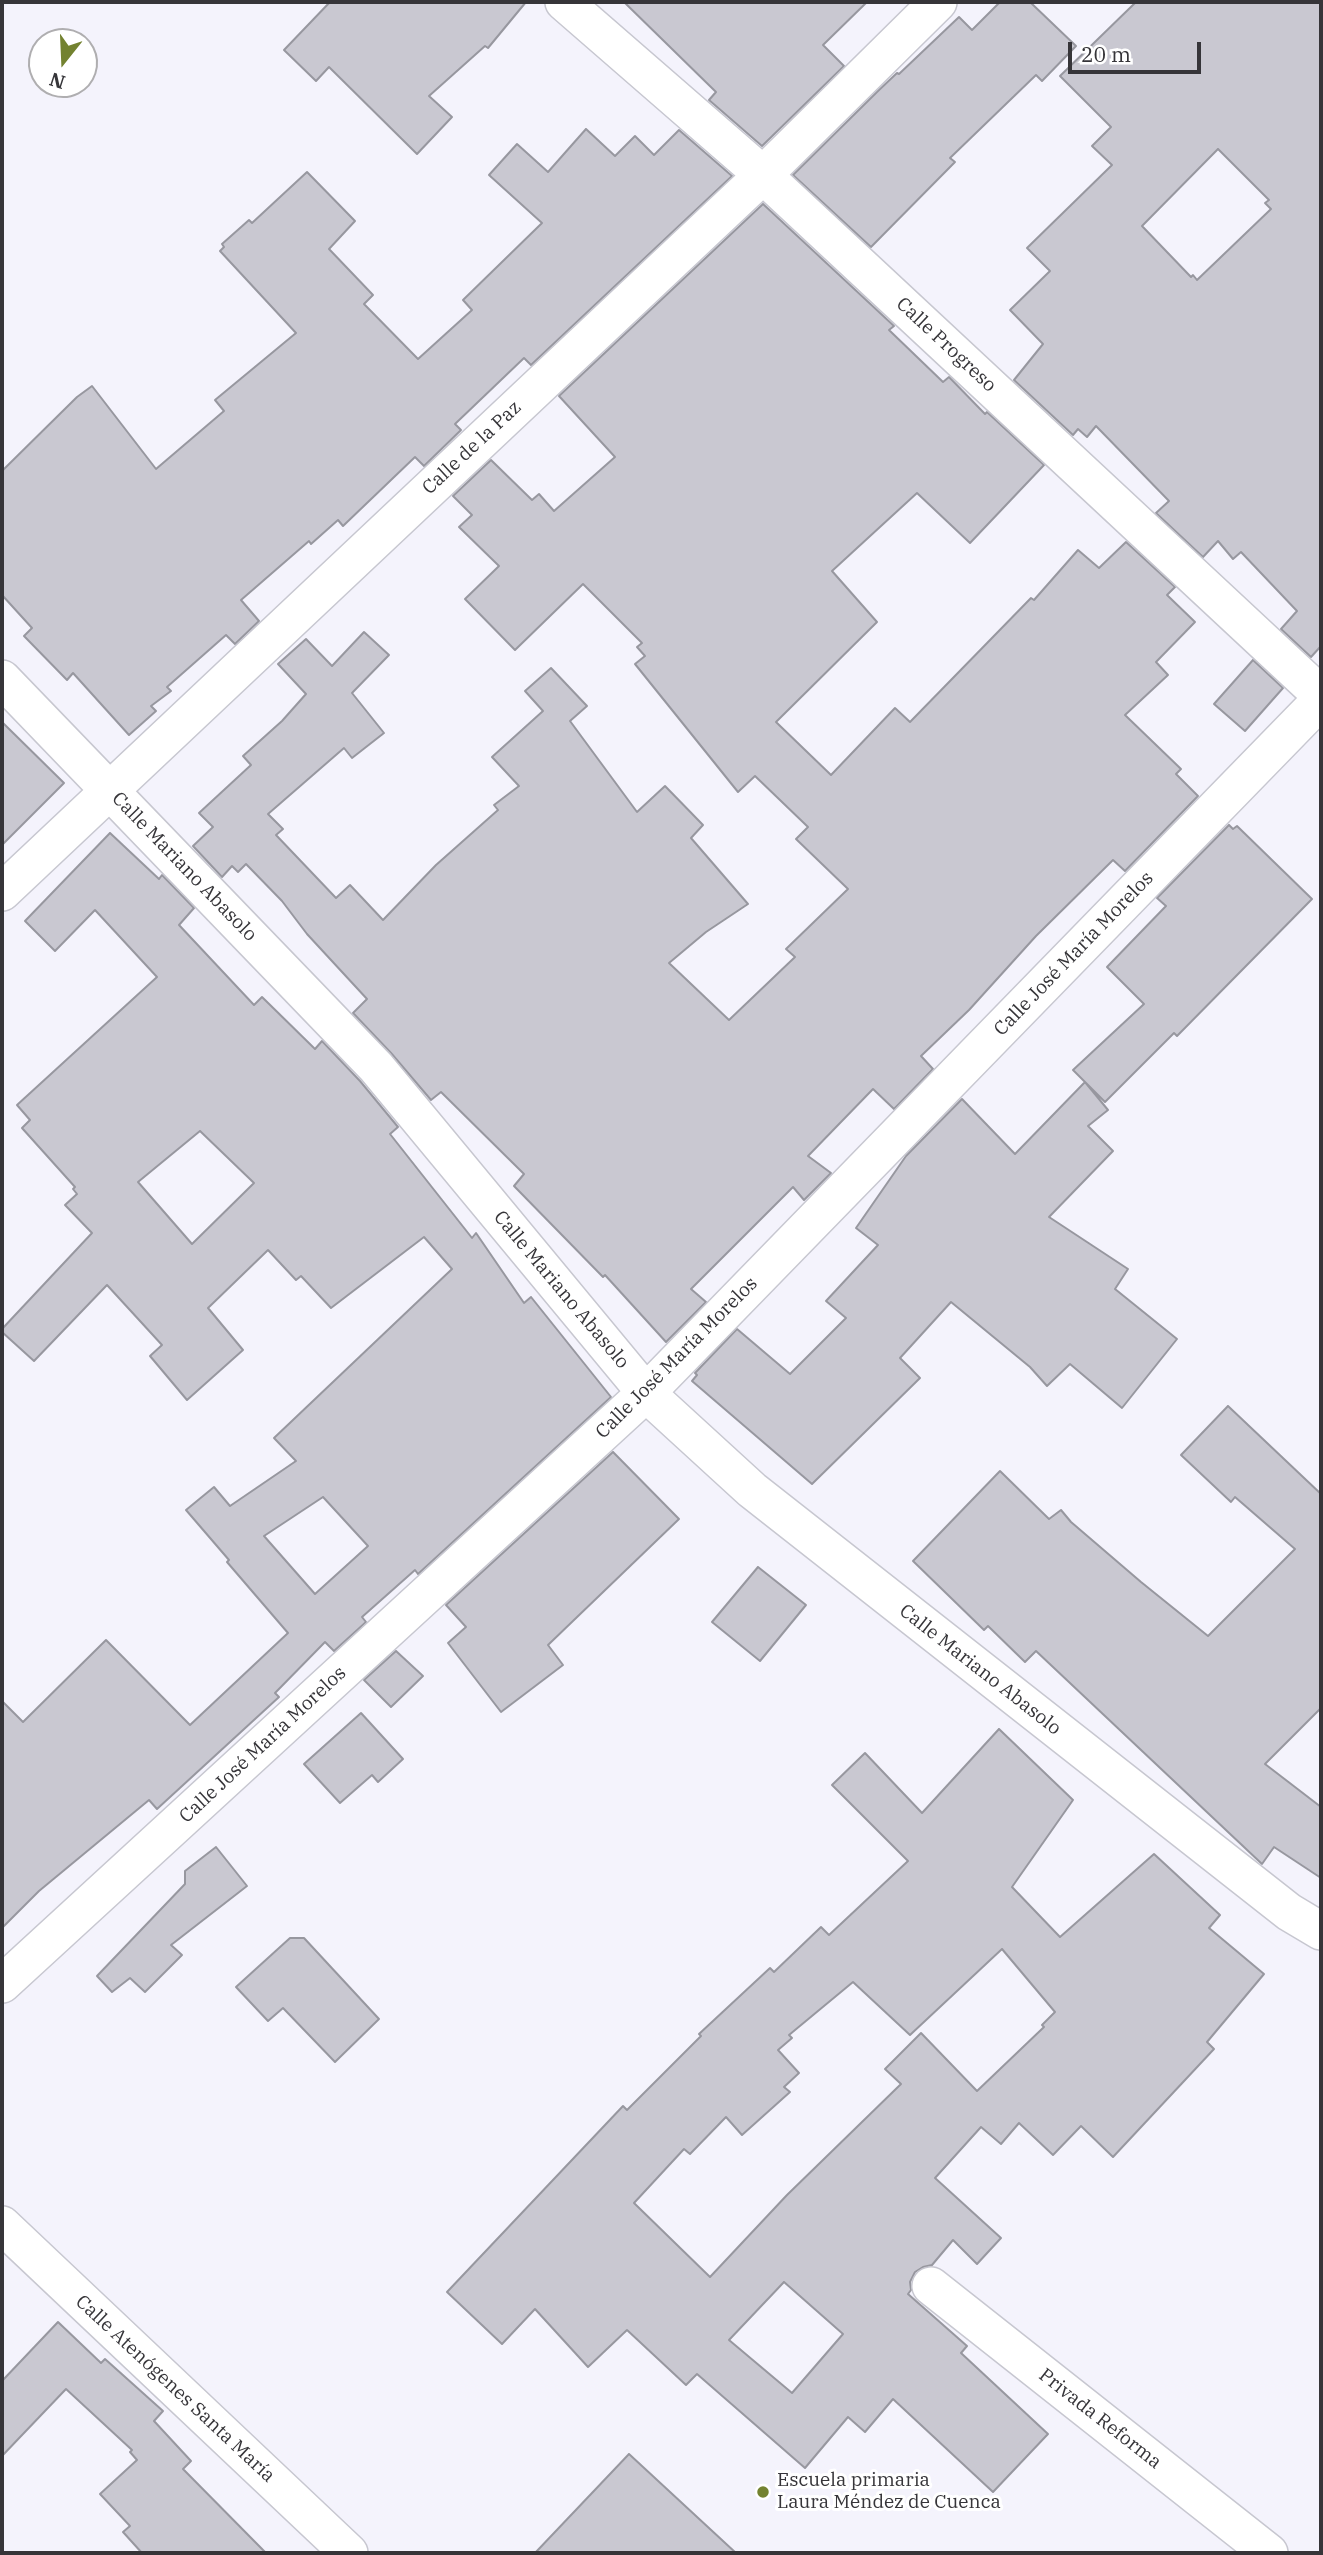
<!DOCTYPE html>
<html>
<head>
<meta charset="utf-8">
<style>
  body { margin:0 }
  #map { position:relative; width:1323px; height:2555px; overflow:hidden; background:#f4f3fc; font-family:"IBM Plex Serif",serif }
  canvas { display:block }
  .frame { position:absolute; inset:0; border:4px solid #363539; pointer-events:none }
  .north { position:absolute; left:28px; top:28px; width:70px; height:70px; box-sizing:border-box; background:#fff; border:2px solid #afaeb0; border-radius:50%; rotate:198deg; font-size:19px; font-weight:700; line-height:28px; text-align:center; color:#363539 }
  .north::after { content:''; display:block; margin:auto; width:24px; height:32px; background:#738230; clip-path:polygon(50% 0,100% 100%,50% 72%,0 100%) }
  .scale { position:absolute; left:1068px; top:42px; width:133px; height:32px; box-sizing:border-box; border:4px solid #363539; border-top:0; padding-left:9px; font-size:21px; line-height:24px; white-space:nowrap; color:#363539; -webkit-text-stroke:5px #fff; paint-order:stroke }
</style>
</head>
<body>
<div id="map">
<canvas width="1323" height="2555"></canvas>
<div class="frame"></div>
<div class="north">N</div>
<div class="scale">20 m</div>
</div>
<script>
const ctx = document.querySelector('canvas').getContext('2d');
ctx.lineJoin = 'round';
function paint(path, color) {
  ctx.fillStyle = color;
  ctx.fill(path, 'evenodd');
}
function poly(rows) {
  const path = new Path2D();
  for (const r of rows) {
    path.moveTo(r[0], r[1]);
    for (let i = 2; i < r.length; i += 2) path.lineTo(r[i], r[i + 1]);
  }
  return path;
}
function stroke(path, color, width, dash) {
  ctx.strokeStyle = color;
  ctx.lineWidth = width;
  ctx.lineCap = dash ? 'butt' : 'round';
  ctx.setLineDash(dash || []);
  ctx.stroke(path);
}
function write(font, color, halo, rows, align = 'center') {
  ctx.font = font + ' "IBM Plex Serif",serif';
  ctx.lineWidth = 6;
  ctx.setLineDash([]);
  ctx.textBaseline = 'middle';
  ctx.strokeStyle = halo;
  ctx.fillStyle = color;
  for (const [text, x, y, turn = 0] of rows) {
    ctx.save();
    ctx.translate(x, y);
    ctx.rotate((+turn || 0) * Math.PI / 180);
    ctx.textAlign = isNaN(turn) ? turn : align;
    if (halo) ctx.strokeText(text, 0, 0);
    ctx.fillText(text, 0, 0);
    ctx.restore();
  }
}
const building = poly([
  [330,2,526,2,488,48,485,46,429,96,452,117,417,154,329,67,316,81,284,50,330,2],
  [624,2,867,2,823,45,844,66,762,146,709,100,716,92,624,2],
  [1000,2,1030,2,1076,46,1042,81,1036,75,950,158,955,162,871,247,793,175,878,91,897,73,899,74,959,17,972,30,1000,2],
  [1136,2,1321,2,1321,646,1311,657,1281,629,1297,611,1241,552,1233,559,1218,541,1203,557,1156,513,1169,501,1096,426,1087,437,1078,429,1073,435,1014,380,1043,344,1010,310,1050,271,1027,248,1112,165,1092,146,1111,127,1060,76,1136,2],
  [1218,149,1269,200,1265,203,1271,209,1197,280,1193,275,1191,277,1142,226,1218,149],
  [586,129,615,156,635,136,654,155,679,130,732,176,531,365,524,358,455,424,461,430,424,466,415,457,343,526,338,520,311,544,309,541,241,600,259,621,235,644,226,635,167,687,171,691,151,706,156,711,129,735,73,673,67,680,24,636,32,628,2,595,2,471,77,397,92,386,156,469,224,411,215,400,296,333,220,251,224,247,222,244,249,220,252,223,307,172,355,221,329,249,373,295,364,304,418,359,472,310,463,300,542,223,489,175,517,144,548,172,586,129],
  [763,204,894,326,889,330,943,382,949,377,985,414,987,412,1044,465,970,543,917,493,832,571,877,622,776,722,831,775,895,708,910,722,1031,598,1034,600,1078,550,1099,568,1126,542,1175,587,1167,595,1195,622,1156,662,1168,675,1125,715,1181,769,1176,774,1198,796,1125,871,1113,860,1036,936,969,1010,921,1056,933,1069,894,1109,873,1089,808,1156,831,1173,804,1200,793,1187,691,1289,706,1302,666,1342,605,1275,603,1277,514,1186,524,1174,441,1092,431,1100,391,1053,353,1013,367,999,307,934,282,901,246,864,238,872,232,866,222,877,193,846,213,827,199,813,251,765,243,756,282,721,306,694,278,664,306,639,332,666,364,632,389,655,352,693,384,733,352,758,344,748,268,814,283,829,276,835,336,898,350,885,383,920,436,865,498,810,494,805,519,786,492,757,543,711,525,691,551,668,587,706,570,721,637,812,665,786,703,825,691,838,748,904,706,932,669,963,729,1020,795,957,786,949,848,889,796,839,808,827,755,776,738,792,635,664,645,656,637,647,642,643,583,584,515,650,465,599,499,566,459,527,472,515,453,496,491,460,532,500,539,494,554,511,615,457,559,396,763,204],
  [1253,660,1283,688,1245,731,1214,704,1253,660],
  [2,722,64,783,2,845,2,722],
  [1229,825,1233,829,1237,826,1312,899,1177,1036,1174,1033,1105,1102,1073,1070,1144,1004,1107,967,1166,906,1157,898,1229,825],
  [110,833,159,879,162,875,194,908,179,925,254,1005,262,997,315,1049,322,1041,360,1081,398,1127,390,1134,472,1238,476,1233,524,1303,531,1297,611,1397,418,1574,415,1570,362,1617,366,1622,334,1651,325,1642,275,1693,279,1697,157,1809,149,1800,39,1891,2,1928,2,1701,23,1722,106,1640,190,1725,288,1633,227,1562,229,1560,186,1510,214,1487,230,1506,296,1461,274,1438,452,1269,424,1237,331,1308,301,1276,296,1280,268,1250,208,1308,243,1350,187,1400,150,1356,162,1345,107,1285,34,1361,2,1332,2,1329,92,1233,65,1205,77,1194,73,1189,75,1187,22,1128,30,1120,17,1105,157,977,95,910,55,951,25,921,110,833],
  [200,1131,254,1183,192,1244,138,1182,200,1131],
  [323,1497,368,1546,315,1594,264,1536,323,1497],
  [1085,1082,1108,1110,1088,1126,1113,1151,1049,1217,1128,1269,1115,1289,1177,1339,1122,1408,1070,1364,1047,1386,1030,1367,951,1302,900,1358,920,1378,812,1484,692,1381,697,1375,695,1373,737,1329,790,1374,846,1318,826,1301,878,1245,856,1228,906,1156,962,1099,1015,1154,1085,1082],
  [1228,1406,1321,1494,1321,1708,1265,1764,1321,1807,1321,1878,1274,1847,1262,1864,1036,1651,1025,1662,988,1626,984,1630,913,1561,1000,1471,1049,1519,1061,1510,1071,1522,1141,1582,1208,1636,1295,1549,1235,1497,1231,1502,1181,1455,1228,1406],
  [613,1452,679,1519,548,1645,563,1665,501,1712,448,1643,466,1627,446,1605,613,1452],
  [758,1567,806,1605,760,1661,712,1622,758,1567],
  [396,1651,423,1676,391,1707,364,1680,396,1651],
  [361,1713,403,1759,378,1782,372,1775,340,1803,304,1764,361,1713],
  [999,1729,1073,1800,1012,1887,1060,1937,1154,1854,1220,1915,1209,1928,1264,1974,1207,2042,1214,2049,1113,2157,1081,2126,1053,2155,1019,2123,1001,2144,981,2127,935,2178,1001,2238,977,2264,953,2240,932,2265,923,2267,915,2272,910,2282,911,2290,908,2294,967,2346,961,2353,1048,2434,993,2492,893,2399,865,2432,848,2417,805,2468,697,2374,686,2385,627,2330,588,2367,535,2309,502,2344,447,2292,623,2106,627,2110,701,2036,699,2034,770,1968,774,1972,821,1927,829,1935,908,1861,832,1785,865,1753,922,1813,999,1729],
  [1002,1949,1055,2012,1042,2025,1044,2027,977,2091,921,2033,885,2069,901,2084,787,2195,710,2277,634,2203,684,2149,690,2154,726,2117,742,2135,790,2092,784,2087,799,2073,778,2050,792,2038,789,2035,853,1982,910,2035,1002,1949],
  [784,2282,843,2334,792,2393,729,2340,784,2282],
  [216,1847,247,1886,171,1945,182,1955,145,1992,130,1978,112,1992,97,1976,185,1884,185,1871,216,1847],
  [290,1938,304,1938,379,2019,335,2062,283,2008,268,2021,236,1987,290,1938],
  [58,2322,101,2363,105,2359,163,2411,154,2421,191,2461,183,2469,266,2553,142,2553,123,2532,130,2526,100,2494,137,2460,130,2452,132,2450,66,2389,2,2456,2,2381,58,2322],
  [629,2454,736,2553,535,2553,629,2454]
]);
paint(building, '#c9c8d1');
stroke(building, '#97979f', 2);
const minor = poly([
  [564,2,763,175,1321,695],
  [2,679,376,1067,646,1393,752,1490,1289,1912,1321,1931],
  [2,892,763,175,938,2],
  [2,1984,646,1393,1321,700],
  [2,2225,349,2553],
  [931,2286,1269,2553]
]);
stroke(minor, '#c7c7d0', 40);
stroke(minor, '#fff', 37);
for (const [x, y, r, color] of [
  [763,2492,7,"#738230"]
]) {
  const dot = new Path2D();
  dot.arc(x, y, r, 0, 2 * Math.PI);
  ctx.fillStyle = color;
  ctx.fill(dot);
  stroke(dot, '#fff', 2.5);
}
write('19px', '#363539', '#fff', [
  ["Calle Progreso",946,345,43],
  ["Calle de la Paz",472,448,-43],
  ["Calle Mariano Abasolo",184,867,46],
  ["Calle José María Morelos",1074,954,-46],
  ["Calle Mariano Abasolo",561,1290,50],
  ["Calle José María Morelos",677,1358,-45],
  ["Calle Mariano Abasolo",980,1670,38],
  ["Calle José María Morelos",263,1745,-43],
  ["Calle Atenógenes Santa María",175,2389,43],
  ["Privada Reforma",1100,2419,38]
]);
write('19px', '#363539', '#fff', [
  ["Escuela primaria",777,2481],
  ["Laura Méndez de Cuenca",777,2503]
], 'left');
</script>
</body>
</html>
